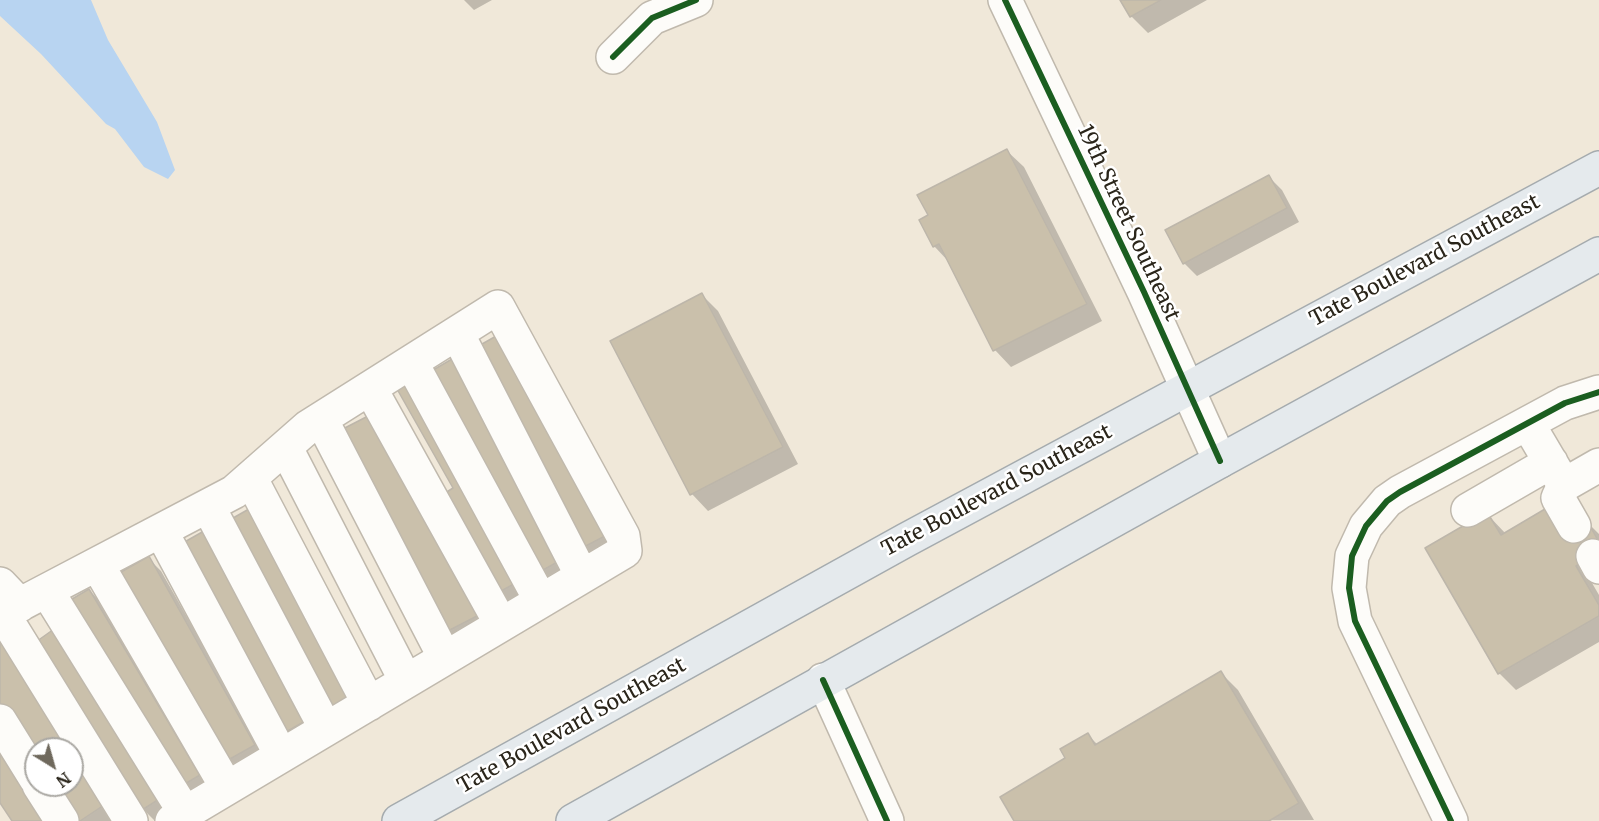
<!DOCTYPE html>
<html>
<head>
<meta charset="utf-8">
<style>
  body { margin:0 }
  #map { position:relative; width:1599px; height:821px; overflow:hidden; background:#f0e8d9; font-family:Merriweather,serif }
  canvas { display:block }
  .north { position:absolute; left:24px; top:737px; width:60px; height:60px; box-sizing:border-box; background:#fff; border:2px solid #aaa8a3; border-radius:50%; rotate:143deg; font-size:16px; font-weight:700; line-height:24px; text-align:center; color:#2a251a }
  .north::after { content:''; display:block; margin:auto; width:21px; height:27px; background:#6f695d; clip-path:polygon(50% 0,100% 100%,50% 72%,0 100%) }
</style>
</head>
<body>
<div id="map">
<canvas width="1599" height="821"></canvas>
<div class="north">N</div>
</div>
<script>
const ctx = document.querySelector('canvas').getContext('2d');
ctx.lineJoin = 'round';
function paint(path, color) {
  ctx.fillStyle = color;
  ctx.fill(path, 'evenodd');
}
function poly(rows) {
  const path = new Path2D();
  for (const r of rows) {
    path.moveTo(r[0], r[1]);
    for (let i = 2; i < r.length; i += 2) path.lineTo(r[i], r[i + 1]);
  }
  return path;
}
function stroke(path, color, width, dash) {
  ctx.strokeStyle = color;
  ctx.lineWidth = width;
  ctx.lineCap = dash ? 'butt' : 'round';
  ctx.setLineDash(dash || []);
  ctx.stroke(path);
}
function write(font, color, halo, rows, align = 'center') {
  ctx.font = font + ' Merriweather,serif';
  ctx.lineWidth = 5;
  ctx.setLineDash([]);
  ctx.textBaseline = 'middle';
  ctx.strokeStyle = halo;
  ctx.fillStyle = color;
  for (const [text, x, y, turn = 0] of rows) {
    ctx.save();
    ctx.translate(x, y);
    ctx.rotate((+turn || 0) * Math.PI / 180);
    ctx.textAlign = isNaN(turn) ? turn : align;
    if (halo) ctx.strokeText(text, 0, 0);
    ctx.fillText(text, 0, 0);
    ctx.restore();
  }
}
paint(poly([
  [0,0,91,0,108,40,157,122,175,170,168,179,144,167,115,129,106,124,41,54,0,16]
]), '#b8d4f1');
paint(poly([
  [464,0,492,0,474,10],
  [1122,0,1207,0,1148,33,1131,16],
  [1007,151,1024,167,1102,321,1011,367,995,350,949,262,934,246,930,216],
  [1269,177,1282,190,1299,222,1197,276,1184,263],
  [702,295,718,311,798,464,708,511,692,494,612,342],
  [498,337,617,549,596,560,583,547],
  [430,373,573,573,550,585],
  [339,433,491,628,458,645,446,632],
  [455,489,532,593,508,607],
  [1487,514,1506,534,1586,521,1599,534,1599,578,1592,583,1599,595,1599,642,1516,690,1500,674,1427,549],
  [183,545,321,733,300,744,287,731],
  [148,558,161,571,267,758,242,772,229,759],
  [89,590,102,603,212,788,192,800],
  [3,643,15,656,122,815,112,821,79,821,55,785,72,785,72,749,36,749,36,756,0,702,0,645],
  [35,644,175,809,155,821,143,809],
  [1221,673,1238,690,1314,820,1016,821,1088,735,1098,745]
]), '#0003');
const building = poly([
  [1120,0,1161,0,1130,17,1120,0],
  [1007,149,1087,304,993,351,939,244,933,247,919,220,928,215,917,195,1007,149],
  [1269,175,1287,208,1183,264,1165,230,1269,175],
  [702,293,783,447,690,495,610,341,702,293],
  [498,335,605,536,582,548,475,348,498,335],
  [452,359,561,560,536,574,428,373,452,359],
  [409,382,521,580,494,595,439,497,453,488,397,389,409,382],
  [372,414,479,615,444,633,337,432,372,414],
  [249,509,355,695,331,708,226,522,249,509],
  [1545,509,1586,519,1599,542,1599,552,1576,566,1599,605,1599,616,1498,674,1425,548,1487,512,1501,535,1545,509],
  [204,531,309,719,286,732,181,544,204,531],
  [149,556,255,745,228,760,121,572,149,556],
  [89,589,200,775,178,788,67,602,89,589],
  [54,629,164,796,142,810,33,644,54,629],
  [3,641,110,801,80,821,78,821,53,785,72,785,72,749,36,749,0,705,0,643,3,641],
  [1221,671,1299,803,1269,821,1014,821,1000,797,1065,758,1060,749,1088,733,1095,745,1221,671],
  [0,749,46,821,12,821,0,803,0,749]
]);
paint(building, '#cac0ab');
stroke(building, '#bdb6aa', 1.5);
const minor = poly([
  [1005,0,1144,292,1220,461],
  [613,57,652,18,696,0],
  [457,333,582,576],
  [411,362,541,601],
  [370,388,501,624],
  [321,419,445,658],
  [1528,424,1564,485,1599,465],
  [286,448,406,681],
  [251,479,369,704],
  [1564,485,1558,498,1574,526],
  [208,506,326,729],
  [1468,510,1551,462],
  [161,531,281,755],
  [1593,556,1599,567],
  [97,564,227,788],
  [0,584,20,605],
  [47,591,185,813],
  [3,614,131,821],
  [0,615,234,492,308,427,498,307,623,536,625,551,172,821],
  [823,680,887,821],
  [0,721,36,779],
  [39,785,62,821],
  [1451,821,1355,621,1349,588,1352,556,1366,526,1387,501,1400,492,1565,403,1599,392]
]);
const major = poly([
  [399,821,906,540,1599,168],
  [573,821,1220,461,1599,254]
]);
stroke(minor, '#c0b9ad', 36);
stroke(major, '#a5abae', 36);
stroke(minor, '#fdfcf9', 33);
stroke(major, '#e5eaed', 33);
stroke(poly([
  [1005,0,1144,292,1220,461],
  [613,57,652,18,696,0],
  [823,680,887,821],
  [1451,821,1355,621,1349,588,1352,556,1366,526,1387,501,1400,492,1565,403,1599,392]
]), '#1b5e20', 6);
write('21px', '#2a251a', '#fff', [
  ["19th Street Southeast",1128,223,65],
  ["Tate Boulevard Southeast",1425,261,-28],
  ["Tate Boulevard Southeast",997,491,-28],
  ["Tate Boulevard Southeast",572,726,-29]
]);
</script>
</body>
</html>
